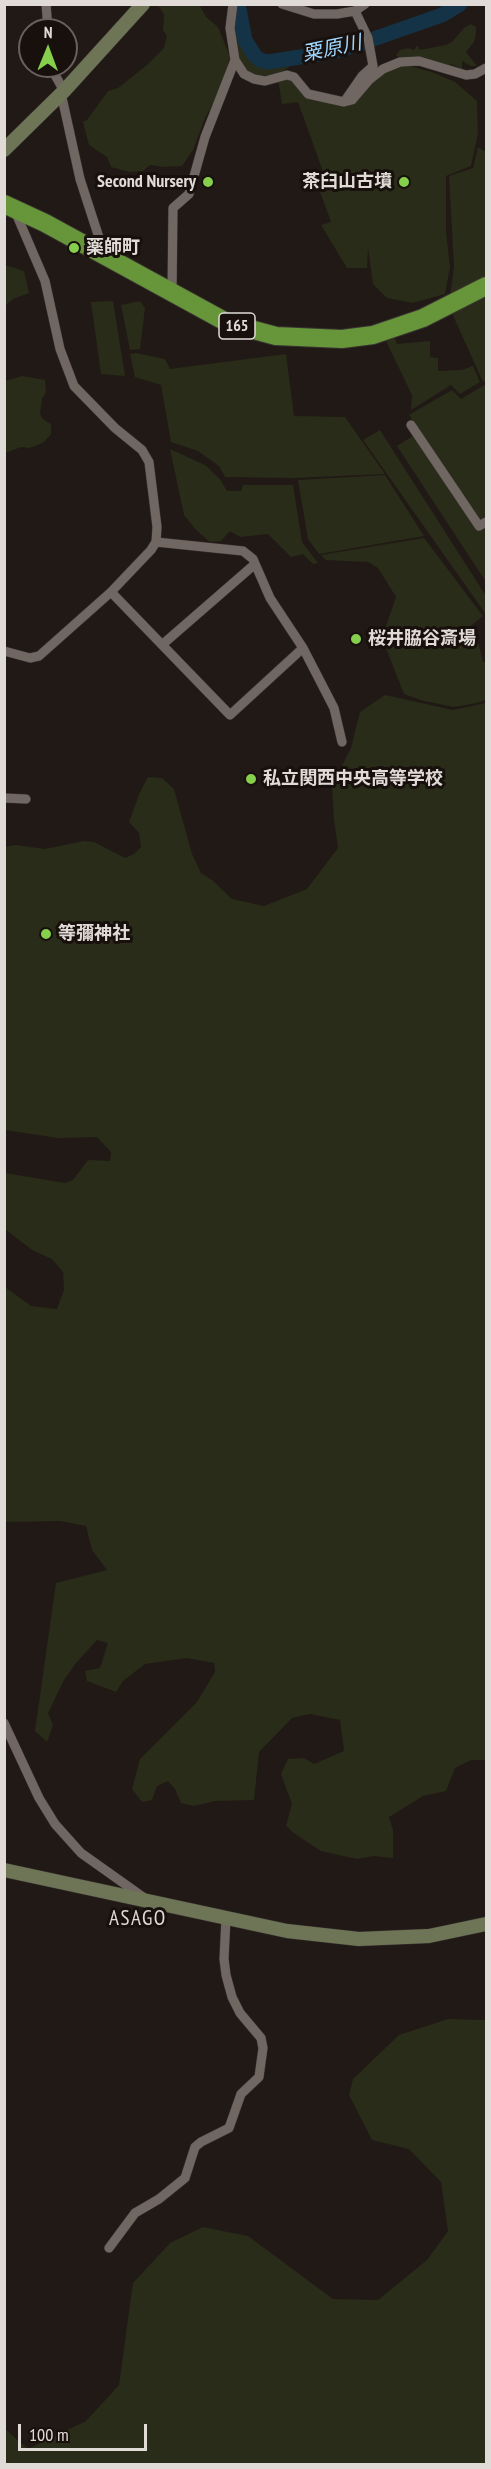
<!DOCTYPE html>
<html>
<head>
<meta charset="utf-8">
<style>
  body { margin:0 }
  #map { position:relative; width:491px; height:2469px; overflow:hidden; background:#211915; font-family:"PT Sans Narrow",sans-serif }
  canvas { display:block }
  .frame { position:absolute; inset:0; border:6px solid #e1dbd8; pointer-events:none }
  .north { position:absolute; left:18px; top:18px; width:60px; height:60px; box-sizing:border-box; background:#17100c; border:2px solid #68615e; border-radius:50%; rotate:1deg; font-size:16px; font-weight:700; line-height:24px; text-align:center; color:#e1dbd8 }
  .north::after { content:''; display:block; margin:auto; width:21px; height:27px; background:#85cf4c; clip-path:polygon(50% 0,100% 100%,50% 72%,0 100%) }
  .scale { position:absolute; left:18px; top:2424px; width:129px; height:27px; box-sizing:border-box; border:3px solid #e1dbd8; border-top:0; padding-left:8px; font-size:18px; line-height:21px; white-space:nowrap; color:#e1dbd8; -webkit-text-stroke:4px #17100c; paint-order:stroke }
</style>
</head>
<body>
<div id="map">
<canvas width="491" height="2469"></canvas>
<div class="frame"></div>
<div class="north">N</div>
<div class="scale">100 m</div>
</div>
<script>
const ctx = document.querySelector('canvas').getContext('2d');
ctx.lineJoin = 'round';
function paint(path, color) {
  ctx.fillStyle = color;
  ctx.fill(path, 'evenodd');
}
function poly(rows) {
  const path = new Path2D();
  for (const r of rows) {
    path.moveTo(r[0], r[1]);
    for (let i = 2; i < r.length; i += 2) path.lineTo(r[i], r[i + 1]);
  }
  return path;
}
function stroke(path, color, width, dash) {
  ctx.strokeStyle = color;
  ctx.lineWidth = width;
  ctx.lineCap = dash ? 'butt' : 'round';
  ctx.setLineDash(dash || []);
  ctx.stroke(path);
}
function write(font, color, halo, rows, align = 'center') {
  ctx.font = font + ' "PT Sans Narrow","Noto Sans JP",sans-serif';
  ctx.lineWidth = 6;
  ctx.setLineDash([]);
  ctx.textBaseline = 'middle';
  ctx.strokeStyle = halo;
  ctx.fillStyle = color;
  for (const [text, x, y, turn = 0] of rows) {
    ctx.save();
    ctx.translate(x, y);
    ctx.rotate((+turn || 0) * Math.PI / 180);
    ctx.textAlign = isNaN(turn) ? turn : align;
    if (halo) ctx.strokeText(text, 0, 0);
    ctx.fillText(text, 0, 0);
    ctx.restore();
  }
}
paint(poly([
  [158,5,200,6,206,17,218,27,230,57,223,86,205,118,193,150,182,166,164,167,150,165,143,171,129,172,111,167,107,157,89,145,83,122,87,120,108,91,118,88,147,65,164,48,167,36,163,30,164,15],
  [236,10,246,48,253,58,263,63,286,62,289,67,280,73,266,76,247,74,238,61,232,28],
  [471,24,476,27,476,34,474,42,466,52,477,66,471,66,462,61,462,69,451,64,449,69,401,59,396,55,400,50,408,48,414,50,417,45,420,50,446,45,452,42,464,28],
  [380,65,409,66,432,72,455,82,477,101,478,133,471,166,446,176,446,232,450,267,445,294,413,303,387,298,373,284,368,248,367,268,347,268,321,225,331,222,316,181,325,177,298,102,282,104,278,79,289,78,299,86,345,104,355,80],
  [478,147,486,152,486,278,450,296,454,267,449,176,473,168],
  [5,265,24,271,29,293,13,299,5,306],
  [486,294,486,380,483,382,451,311],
  [113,301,125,376,101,374,91,302],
  [140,301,145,308,140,349,130,350,121,305],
  [394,336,397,344,430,341,430,357,438,358,438,371,462,370,473,366,480,382,460,394,451,385,411,410,412,395,385,339],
  [136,353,165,359,170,369,286,354,294,416,345,417,385,474,294,478,225,477,219,466,198,451,171,442,161,385,135,377,130,354],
  [22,376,45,380,46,392,42,399,40,414,43,419,51,424,51,434,43,443,29,448,21,447,8,452,4,451,5,381],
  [486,384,486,517,481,520,486,524,486,582,397,446,416,434,461,492,409,415,452,390,461,399],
  [380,430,486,596,485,613,363,440],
  [170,449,205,465,220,479,227,491,241,491,243,485,293,485,302,542,318,563,313,564,303,554,291,557,268,534,240,537,230,531,221,541,210,542,197,531,184,515],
  [385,475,424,536,319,554,308,539,298,480],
  [424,538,483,616,467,629,479,645,483,662,486,662,486,700,477,703,454,707,424,701,404,694,382,638,396,597,378,568,368,562,326,560,321,555],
  [385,695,453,710,486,703,486,1760,471,1760,455,1768,446,1791,423,1796,389,1817,393,1830,393,1858,373,1856,357,1859,321,1851,295,1834,286,1826,292,1804,281,1774,288,1759,304,1758,314,1764,344,1751,340,1720,310,1714,292,1718,259,1752,254,1800,215,1801,194,1806,181,1803,175,1789,168,1781,157,1786,152,1800,142,1802,132,1789,140,1759,197,1702,215,1672,214,1663,187,1658,145,1664,123,1681,116,1692,87,1681,85,1671,100,1668,108,1643,97,1640,76,1663,64,1680,48,1713,53,1725,47,1742,35,1731,56,1583,107,1570,92,1550,86,1526,60,1521,5,1522,5,1287,31,1306,57,1309,64,1290,63,1272,52,1259,32,1250,5,1229,5,1173,65,1183,73,1180,88,1160,110,1161,111,1152,97,1137,58,1138,5,1130,4,847,16,845,45,849,84,841,94,842,125,858,134,854,141,847,139,833,129,822,140,792,148,777,162,778,174,789,192,854,201,873,212,880,232,899,264,906,307,889,338,848,334,820,332,786,351,748,360,712],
  [448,2019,486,2020,486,2464,5,2464,5,2429,28,2449,86,2421,119,2385,133,2283,170,2243,203,2227,248,2236,333,2299,378,2300,427,2260,448,2231,441,2182,409,2149,372,2140,349,2095,353,2079,399,2035]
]), '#292c18');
stroke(poly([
  [238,4,245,40,255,56,260,60,268,62,332,52,362,43,442,15,460,4]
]), '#153347', 15);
const street = poly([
  [46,4,48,30],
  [282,4,314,14,337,14,355,11,365,4],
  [235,60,244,74,254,79,265,81,287,75,294,77,308,94,344,102,352,100,369,80,383,69,400,62,419,61,466,75,475,74,486,68],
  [50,66,64,91],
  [61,93,80,179,104,253],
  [344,102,362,76,373,66,368,38,355,11],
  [172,292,173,208,189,194,205,137,235,60,230,28,233,4],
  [411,425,479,526,486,522],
  [111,592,230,715,303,648,270,598,253,559,243,551,156,542],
  [163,644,255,564],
  [303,648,334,708,342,742],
  [4,651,30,658,39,656,111,592,151,550,156,542,157,527,149,462,142,450,115,428,74,386,60,349,45,281,15,211],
  [4,798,26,799],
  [4,1723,39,1798,55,1824,81,1853,143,1897],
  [109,2248,135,2213,159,2199,185,2178,195,2147,201,2142,229,2128,241,2094,259,2077,263,2048,261,2038,240,2013,232,1997,226,1975,224,1959,226,1918]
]);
const secondary = poly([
  [4,150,64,91,143,4],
  [4,1870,287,1931,359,1939,429,1936,486,1924]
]);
const highway = poly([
  [4,204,45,223,228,323,276,336,342,339,373,335,423,318,486,286]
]);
stroke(street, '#393432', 10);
stroke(secondary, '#393432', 15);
stroke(highway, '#393432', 20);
stroke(street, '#716762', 9);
stroke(secondary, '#6e7556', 14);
stroke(highway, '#679539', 18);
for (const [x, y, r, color] of [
  [208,182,6,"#85cf4c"],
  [404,182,6,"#85cf4c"],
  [74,248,6,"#85cf4c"],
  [356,639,6,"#85cf4c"],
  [251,779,6,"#85cf4c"],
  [46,934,6,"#85cf4c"]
]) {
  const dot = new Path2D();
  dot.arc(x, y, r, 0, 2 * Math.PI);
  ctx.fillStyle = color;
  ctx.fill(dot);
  stroke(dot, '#17100c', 2);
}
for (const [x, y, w] of [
  [237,326,36]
]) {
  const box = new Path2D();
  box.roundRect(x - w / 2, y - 13, w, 26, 4.5);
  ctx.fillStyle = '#17100c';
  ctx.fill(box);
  stroke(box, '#e1dbd8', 1.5);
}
write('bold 16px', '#e1dbd8', null, [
  ["165",237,326]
]);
write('bold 18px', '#e1dbd8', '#17100c', [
  ["Second Nursery",196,182,"right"],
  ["茶臼山古墳",392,182,"right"],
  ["薬師町",86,248],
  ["桜井脇谷斎場",368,639],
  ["私立関西中央高等学校",263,779],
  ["等彌神社",58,934]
], 'left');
write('italic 20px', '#9ed6fe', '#17100c', [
  ["粟原川",332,49,-12]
]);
ctx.letterSpacing = '1.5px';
write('21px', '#e1dbd8', '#17100c', [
  ["ASAGO",138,1919]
]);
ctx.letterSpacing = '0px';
</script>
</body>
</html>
